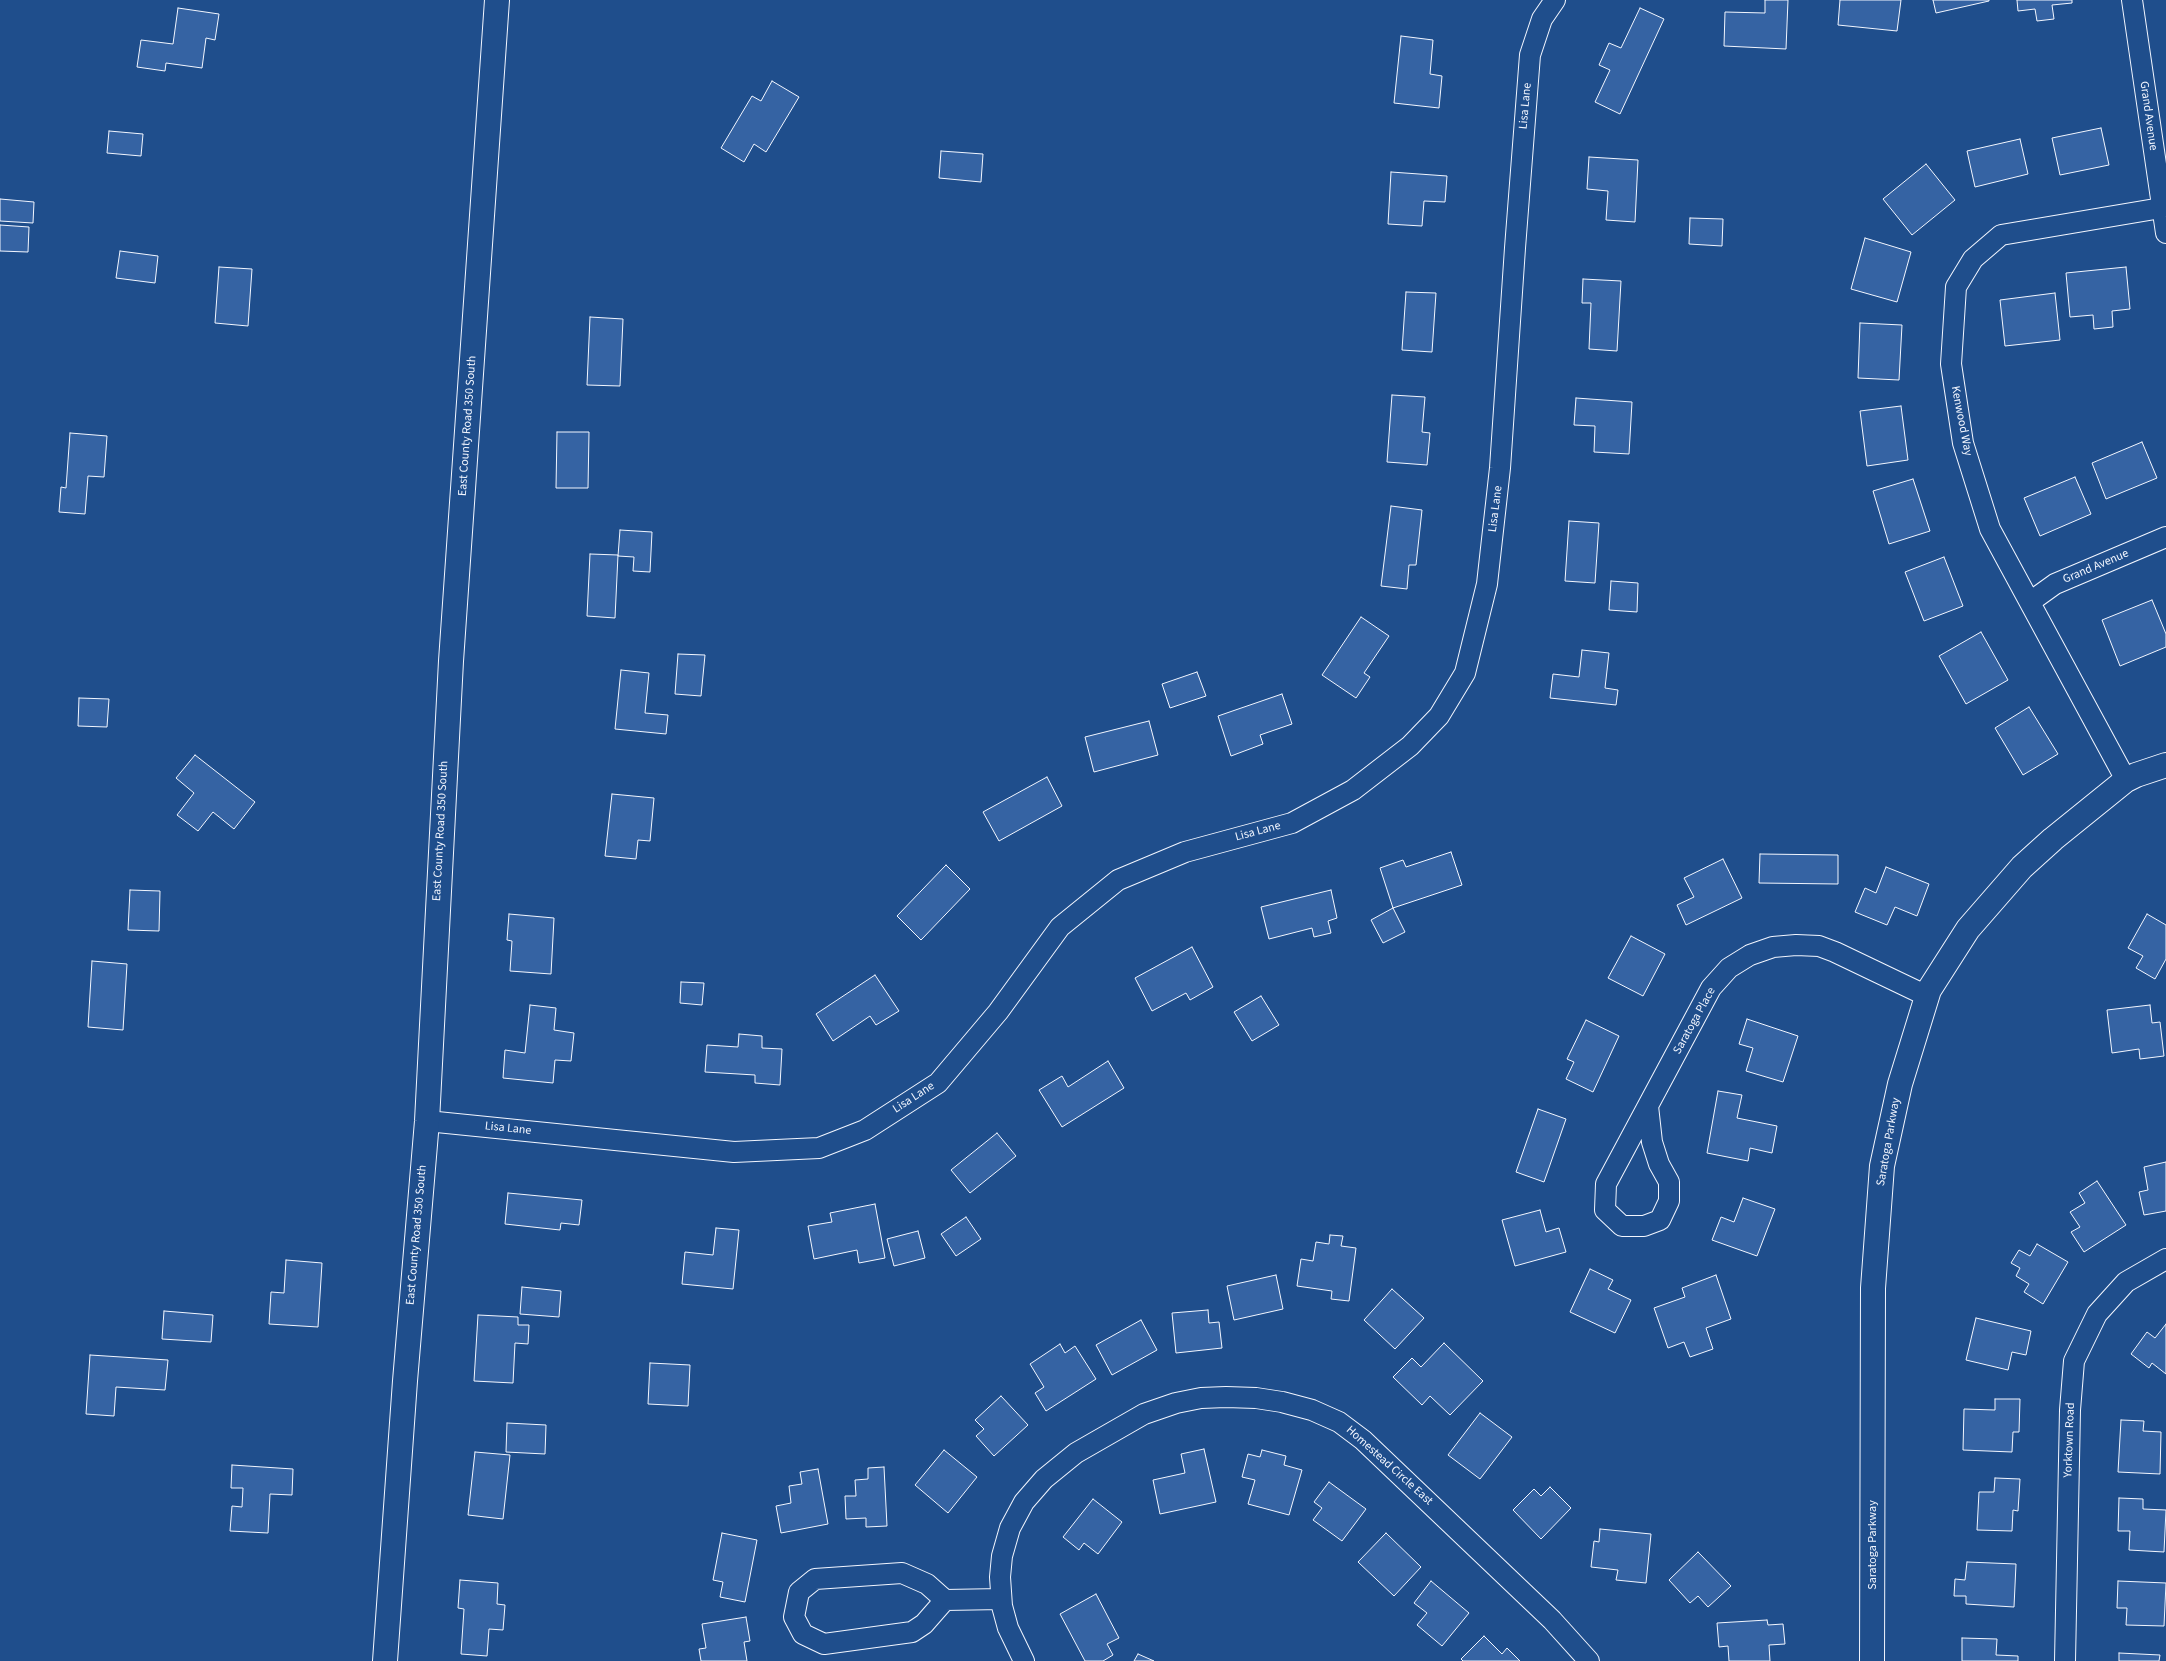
<!DOCTYPE html>
<html>
<head>
<meta charset="utf-8">
<style>
  body { margin:0 }
  canvas { display:block; background:#1f4e8c }
</style>
</head>
<body>
<canvas width="2166" height="1661"></canvas>
<script>
const ctx = document.querySelector('canvas').getContext('2d');
ctx.lineJoin = 'round';
function paint(path, color) {
  ctx.fillStyle = color;
  ctx.fill(path, 'evenodd');
}
function poly(rows) {
  const path = new Path2D();
  for (const r of rows) {
    path.moveTo(r[0], r[1]);
    for (let i = 2; i < r.length; i += 2) path.lineTo(r[i], r[i + 1]);
  }
  return path;
}
function stroke(path, color, width, dash) {
  ctx.strokeStyle = color;
  ctx.lineWidth = width;
  ctx.lineCap = dash ? 'butt' : 'round';
  ctx.setLineDash(dash || []);
  ctx.stroke(path);
}
function write(font, color, halo, rows, align = 'center') {
  ctx.font = font + ' "Source Sans 3",sans-serif';
  ctx.lineWidth = 4;
  ctx.setLineDash([]);
  ctx.textBaseline = 'middle';
  ctx.strokeStyle = halo;
  ctx.fillStyle = color;
  for (const [text, x, y, turn = 0] of rows) {
    ctx.save();
    ctx.translate(x, y);
    ctx.rotate((+turn || 0) * Math.PI / 180);
    ctx.textAlign = isNaN(turn) ? turn : align;
    if (halo) ctx.strokeText(text, 0, 0);
    ctx.fillText(text, 0, 0);
    ctx.restore();
  }
}
const building = poly([
  [1765,0,1788,0,1786,49,1724,46,1725,12,1765,13,1765,0],
  [1840,0,1901,0,1897,31,1838,25,1840,0],
  [1933,0,1989,0,1989,1,1936,13,1933,0],
  [2017,0,2072,0,2072,3,2052,5,2054,19,2037,21,2035,9,2018,11,2017,0],
  [178,8,219,14,215,40,206,38,202,68,166,63,165,71,137,67,141,40,173,44,178,8],
  [1640,8,1664,19,1620,114,1595,102,1610,70,1599,65,1609,43,1621,48,1640,8],
  [1401,36,1433,40,1430,74,1442,76,1439,108,1394,103,1401,36],
  [772,81,799,97,766,152,754,144,744,162,721,148,752,96,761,101,772,81],
  [2101,128,2109,165,2060,175,2052,138,2101,128],
  [109,131,143,134,141,156,107,153,109,131],
  [2020,139,2028,174,1975,187,1967,151,2020,139],
  [941,151,983,154,981,182,939,178,941,151],
  [1589,157,1638,160,1635,222,1606,220,1608,191,1587,189,1589,157],
  [1926,164,1955,200,1912,235,1883,199,1926,164],
  [1391,172,1447,176,1445,202,1424,201,1422,226,1388,224,1391,172],
  [0,199,34,202,33,223,0,221,0,199],
  [1690,218,1723,219,1722,246,1689,244,1690,218],
  [0,225,29,227,28,252,0,251,0,225],
  [1865,238,1911,252,1897,302,1851,289,1865,238],
  [120,251,158,256,155,283,116,278,120,251],
  [219,267,252,269,248,326,215,323,219,267],
  [2126,267,2130,309,2112,311,2113,327,2094,329,2093,315,2070,317,2066,273,2126,267],
  [1583,279,1621,281,1617,351,1589,349,1591,303,1582,303,1583,279],
  [1406,292,1436,293,1432,352,1402,350,1406,292],
  [2055,293,2060,340,2005,346,2000,300,2055,293],
  [590,317,623,319,620,386,587,385,590,317],
  [1860,323,1902,325,1899,380,1858,378,1860,323],
  [1392,395,1425,397,1422,432,1430,433,1427,465,1387,462,1392,395],
  [1576,398,1632,402,1629,454,1594,452,1595,426,1574,425,1576,398],
  [1901,406,1908,460,1867,466,1860,411,1901,406],
  [557,432,589,432,588,488,556,488,557,432],
  [70,433,107,436,104,477,88,476,85,514,59,512,61,487,66,488,70,433],
  [2142,442,2157,478,2106,499,2092,463,2142,442],
  [2075,477,2091,514,2040,536,2024,498,2075,477],
  [1913,479,1930,531,1889,544,1873,491,1913,479],
  [1391,506,1422,510,1416,565,1409,565,1407,589,1381,586,1391,506],
  [1569,521,1599,523,1595,583,1565,581,1569,521],
  [620,530,652,532,650,572,633,571,634,557,618,556,620,530],
  [590,554,618,555,615,618,587,616,590,554],
  [1944,557,1963,606,1924,621,1905,572,1944,557],
  [1611,581,1638,583,1637,612,1609,610,1611,581],
  [2152,600,2166,634,2166,647,2120,666,2102,620,2152,600],
  [1361,617,1389,636,1364,673,1370,677,1356,698,1322,675,1361,617],
  [1981,632,2008,680,1966,704,1939,656,1981,632],
  [1582,650,1609,653,1605,688,1618,690,1616,705,1550,698,1553,674,1579,677,1582,650],
  [678,654,705,655,701,696,675,694,678,654],
  [621,670,649,673,645,713,668,715,666,734,615,729,621,670],
  [1197,672,1206,696,1170,708,1162,684,1197,672],
  [1282,694,1292,724,1260,735,1263,744,1231,756,1218,716,1282,694],
  [79,698,109,699,107,727,78,726,79,698],
  [2029,707,2058,754,2023,775,1995,728,2029,707],
  [1149,721,1158,755,1094,772,1085,737,1149,721],
  [195,755,255,802,234,829,213,812,198,831,177,815,194,793,176,778,195,755],
  [1047,777,1062,806,999,841,983,812,1047,777],
  [612,794,654,798,650,841,638,840,636,859,605,856,612,794],
  [1451,852,1462,885,1393,908,1380,868,1403,860,1406,867,1451,852],
  [1760,854,1838,855,1838,884,1759,883,1760,854],
  [1723,859,1742,898,1686,925,1677,905,1694,897,1684,878,1723,859],
  [946,865,970,889,921,940,897,916,946,865],
  [1886,867,1929,884,1917,916,1895,907,1887,925,1855,912,1865,888,1876,893,1886,867],
  [130,890,160,891,159,931,128,930,130,890],
  [1331,890,1337,918,1328,921,1331,933,1314,937,1312,928,1269,939,1261,907,1331,890],
  [1393,908,1405,932,1383,943,1371,920,1393,908],
  [509,914,554,918,551,974,510,971,512,941,507,940,509,914],
  [2147,914,2166,925,2166,959,2155,979,2136,968,2143,956,2128,948,2147,914],
  [1631,936,1665,954,1643,996,1608,978,1631,936],
  [1192,947,1213,987,1190,1000,1186,993,1152,1011,1135,978,1192,947],
  [92,961,127,964,123,1030,88,1027,92,961],
  [875,975,899,1011,876,1025,870,1016,833,1041,816,1014,875,975],
  [681,982,704,983,702,1005,680,1003,681,982],
  [1261,996,1279,1025,1252,1041,1234,1012,1261,996],
  [530,1005,556,1008,554,1030,574,1033,571,1061,555,1060,553,1083,503,1078,505,1050,525,1053,530,1005],
  [2150,1005,2152,1023,2160,1022,2164,1056,2140,1059,2139,1049,2112,1053,2107,1010,2150,1005],
  [1747,1019,1798,1036,1783,1082,1746,1071,1753,1048,1739,1044,1747,1019],
  [1586,1020,1619,1036,1593,1092,1566,1079,1574,1062,1567,1059,1586,1020],
  [739,1034,762,1036,762,1048,782,1049,780,1085,755,1083,755,1075,705,1072,707,1045,738,1047,739,1034],
  [1108,1061,1124,1088,1062,1127,1039,1090,1062,1076,1068,1087,1108,1061],
  [1718,1091,1742,1095,1737,1118,1777,1126,1772,1153,1750,1148,1748,1161,1707,1153,1718,1091],
  [1538,1109,1566,1119,1544,1182,1516,1172,1538,1109],
  [997,1133,1016,1156,970,1193,951,1170,997,1133],
  [2166,1162,2166,1211,2144,1215,2139,1192,2148,1190,2144,1167,2166,1162],
  [2097,1181,2126,1225,2084,1252,2071,1232,2080,1227,2070,1212,2085,1203,2079,1193,2097,1181],
  [508,1193,582,1200,579,1225,561,1223,560,1230,505,1224,508,1193],
  [1743,1198,1775,1209,1757,1256,1712,1240,1721,1217,1734,1222,1743,1198],
  [875,1204,885,1258,859,1263,857,1250,814,1259,808,1226,832,1222,830,1213,875,1204],
  [1540,1210,1546,1232,1559,1228,1566,1252,1515,1266,1502,1220,1540,1210],
  [966,1217,981,1239,956,1256,941,1234,966,1217],
  [716,1228,739,1230,733,1289,682,1284,685,1252,713,1255,716,1228],
  [918,1231,925,1258,894,1266,887,1239,918,1231],
  [1330,1235,1343,1236,1341,1246,1356,1248,1349,1301,1331,1299,1332,1291,1297,1286,1301,1259,1313,1261,1316,1242,1329,1244,1330,1235],
  [2037,1244,2068,1262,2043,1304,2024,1292,2029,1284,2016,1276,2020,1268,2011,1263,2019,1250,2030,1256,2037,1244],
  [286,1260,322,1263,318,1327,269,1324,271,1292,284,1293,286,1260],
  [1590,1269,1613,1280,1608,1289,1631,1300,1615,1333,1570,1312,1590,1269],
  [1276,1275,1283,1309,1234,1320,1227,1286,1276,1275],
  [1716,1275,1731,1319,1706,1328,1713,1349,1690,1357,1684,1342,1668,1348,1654,1308,1685,1297,1682,1288,1716,1275],
  [522,1287,561,1291,559,1317,520,1314,522,1287],
  [1392,1289,1424,1318,1395,1349,1364,1320,1392,1289],
  [1208,1310,1209,1323,1219,1322,1222,1348,1176,1353,1172,1313,1208,1310],
  [164,1311,213,1315,211,1342,162,1339,164,1311],
  [478,1315,518,1317,518,1325,529,1325,528,1344,515,1343,513,1383,474,1381,478,1315],
  [1976,1318,2031,1331,2026,1355,2012,1352,2008,1370,1966,1360,1976,1318],
  [1141,1320,1157,1350,1112,1375,1096,1345,1141,1320],
  [2166,1324,2166,1374,2152,1363,2149,1368,2131,1354,2147,1332,2155,1338,2166,1324],
  [1444,1343,1483,1381,1450,1415,1430,1396,1422,1405,1393,1377,1412,1358,1421,1367,1444,1343],
  [1060,1344,1065,1353,1075,1346,1096,1379,1046,1411,1035,1393,1044,1387,1030,1364,1060,1344],
  [90,1355,168,1360,165,1390,116,1387,114,1416,86,1414,90,1355],
  [650,1363,690,1365,688,1406,648,1404,650,1363],
  [1001,1396,1028,1425,994,1456,976,1436,984,1429,975,1420,1001,1396],
  [1995,1399,2020,1399,2019,1432,2013,1432,2012,1452,1963,1450,1964,1409,1995,1410,1995,1399],
  [1480,1413,1512,1437,1480,1479,1448,1455,1480,1413],
  [2121,1420,2144,1421,2143,1431,2161,1432,2160,1474,2118,1472,2121,1420],
  [507,1423,546,1425,545,1454,506,1452,507,1423],
  [1204,1449,1216,1502,1160,1514,1153,1480,1185,1473,1181,1454,1204,1449],
  [944,1450,977,1477,948,1513,915,1485,944,1450],
  [1262,1450,1286,1456,1284,1465,1302,1470,1289,1515,1248,1504,1255,1480,1242,1477,1248,1454,1260,1457,1262,1450],
  [475,1452,510,1455,503,1519,468,1515,475,1452],
  [232,1465,293,1469,292,1495,270,1494,268,1533,230,1531,232,1506,242,1507,243,1488,231,1488,232,1465],
  [884,1467,887,1526,866,1527,866,1518,846,1519,845,1496,856,1496,855,1480,868,1479,868,1468,884,1467],
  [818,1469,828,1524,781,1533,776,1506,791,1503,789,1486,802,1484,800,1472,818,1469],
  [1995,1478,2020,1479,2018,1511,2013,1510,2012,1531,1977,1530,1979,1492,1994,1492,1995,1478],
  [1329,1482,1366,1509,1342,1541,1313,1520,1322,1508,1314,1502,1329,1482],
  [1550,1487,1571,1508,1541,1539,1513,1510,1534,1489,1541,1496,1550,1487],
  [2119,1498,2143,1499,2143,1509,2166,1510,2164,1552,2129,1550,2130,1531,2118,1531,2119,1498],
  [1093,1499,1122,1522,1098,1554,1084,1543,1079,1550,1063,1537,1093,1499],
  [1600,1529,1651,1534,1646,1583,1616,1580,1618,1570,1591,1567,1594,1541,1599,1542,1600,1529],
  [722,1533,757,1540,745,1602,720,1597,723,1582,713,1580,722,1533],
  [1386,1533,1421,1567,1394,1596,1358,1562,1386,1533],
  [1698,1552,1731,1586,1708,1607,1698,1596,1690,1603,1669,1580,1698,1552],
  [1967,1562,2016,1564,2014,1607,1966,1604,1966,1596,1954,1596,1955,1579,1965,1580,1967,1562],
  [460,1580,498,1583,497,1604,505,1605,503,1630,489,1629,487,1656,461,1654,464,1609,458,1608,460,1580],
  [1431,1581,1469,1613,1442,1646,1417,1625,1427,1613,1414,1603,1431,1581],
  [2118,1581,2166,1583,2164,1626,2126,1625,2127,1608,2117,1608,2118,1581],
  [1096,1594,1119,1638,1107,1644,1113,1655,1103,1661,1085,1661,1060,1614,1096,1594],
  [746,1617,750,1641,744,1642,747,1661,701,1661,699,1649,706,1648,702,1624,746,1617],
  [1767,1620,1768,1625,1783,1624,1785,1644,1769,1645,1770,1661,1729,1661,1728,1646,1719,1647,1717,1623,1767,1620],
  [1484,1636,1502,1654,1507,1648,1520,1661,1463,1661,1461,1659,1484,1636],
  [1962,1638,1997,1639,1996,1655,2018,1656,2018,1661,1962,1661,1962,1638],
  [2119,1653,2160,1655,2159,1661,2119,1661,2119,1653],
  [1138,1654,1154,1661,1134,1661,1138,1654]
]);
paint(building, '#3563a3');
stroke(building, '#f2f6ff', 1);
const minor = poly([
  [2132,0,2166,233],
  [2030,602,2055,584,2166,537],
  [2126,780,1990,529,1963,443,1951,364,1956,287,1973,259,2001,235,2161,208],
  [1648,1106,1652,1142,1659,1164,1669,1182,1669,1201,1660,1220,1644,1226,1622,1226,1605,1210,1606,1184,1711,988,1729,968,1750,955,1773,947,1796,945,1819,946,1835,952,1927,996],
  [427,1121,734,1152,819,1148,865,1130,938,1083,998,1012,1060,927,1118,880,1185,852,1292,823,1353,790,1410,746,1439,716,1465,673,1487,584,1500,468,1515,248,1530,55,1542,19,1555,0],
  [945,1600,924,1624,912,1632,824,1644,803,1634,794,1617,799,1592,815,1579,902,1573,927,1584,945,1600,1001,1599],
  [1024,1661,1008,1628,1002,1606,1000,1577,1002,1556,1010,1528,1024,1502,1044,1479,1076,1453,1144,1414,1176,1403,1201,1398,1226,1397,1256,1398,1282,1402,1312,1410,1339,1422,1363,1440,1552,1620,1589,1661],
  [2065,1661,2070,1410,2074,1361,2097,1314,2126,1282,2166,1259]
]);
const tertiary = poly([
  [385,1661,405,1381,427,1121,451,661,497,0],
  [1872,1661,1873,1288,1882,1166,1900,1084,1929,990,1968,929,2022,867,2053,839,2126,780,2136,775,2166,765]
]);
stroke(minor, '#f2f6ff', 22);
stroke(tertiary, '#f2f6ff', 26);
stroke(minor, '#1f4e8c', 20);
stroke(tertiary, '#1f4e8c', 24);
write('12px', '#f2f6ff', '#1f4e8c', [
  ["Lisa Lane",1526,106,-85],
  ["Grand Avenue",2148,116,82],
  ["Kenwood Way",1961,421,79],
  ["East County Road 350 South",468,426,-86],
  ["Lisa Lane",1496,509,-83],
  ["Grand Avenue",2096,567,-23],
  ["East County Road 350 South",441,831,-87],
  ["Lisa Lane",1258,832,-15],
  ["Saratoga Place",1695,1021,-61],
  ["Lisa Lane",914,1098,-33],
  ["Lisa Lane",508,1129,6],
  ["Saratoga Parkway",1889,1142,-80],
  ["East County Road 350 South",417,1235,-85],
  ["Yorktown Road",2070,1440,-88],
  ["Homestead Circle East",1389,1466,42],
  ["Saratoga Parkway",1873,1545,-90]
]);
</script>
</body>
</html>
